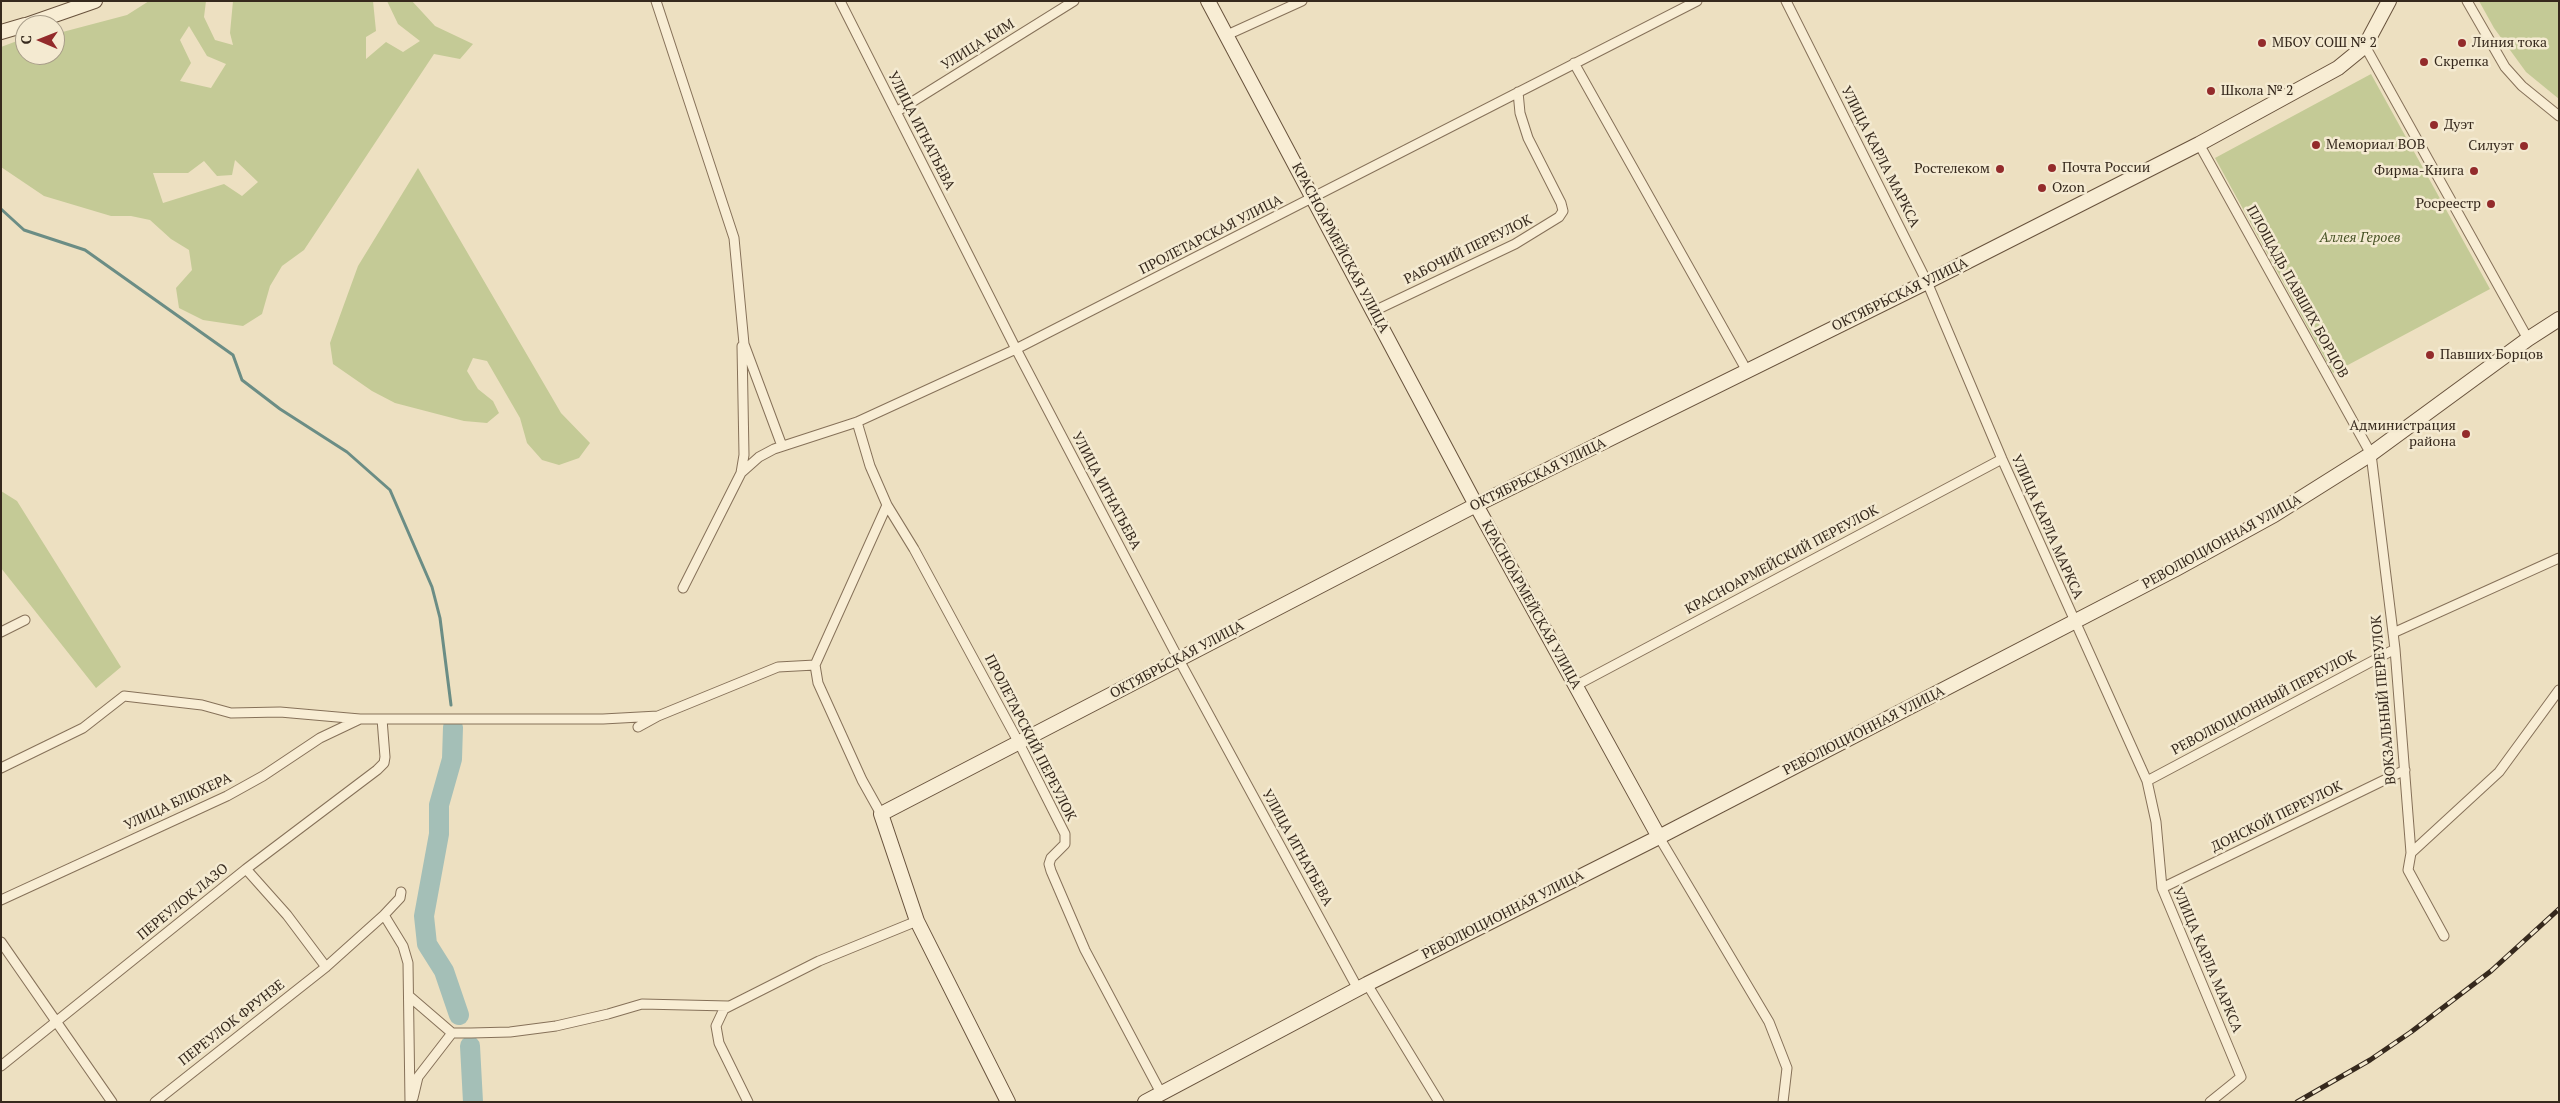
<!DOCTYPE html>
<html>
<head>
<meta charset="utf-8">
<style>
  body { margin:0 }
  #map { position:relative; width:2560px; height:1103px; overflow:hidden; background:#ede0c1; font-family:"PT Serif",serif }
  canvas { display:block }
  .frame { position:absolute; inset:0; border:2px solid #36291d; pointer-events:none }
  .north { position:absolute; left:15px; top:15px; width:50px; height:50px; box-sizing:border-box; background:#f4ead1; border:1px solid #a89d89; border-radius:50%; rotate:271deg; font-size:14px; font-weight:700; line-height:20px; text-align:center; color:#36291d }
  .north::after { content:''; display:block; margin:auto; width:18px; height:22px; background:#932b2b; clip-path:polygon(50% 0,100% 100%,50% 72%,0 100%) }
</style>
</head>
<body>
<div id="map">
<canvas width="2560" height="1103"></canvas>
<div class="frame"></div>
<div class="north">С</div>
</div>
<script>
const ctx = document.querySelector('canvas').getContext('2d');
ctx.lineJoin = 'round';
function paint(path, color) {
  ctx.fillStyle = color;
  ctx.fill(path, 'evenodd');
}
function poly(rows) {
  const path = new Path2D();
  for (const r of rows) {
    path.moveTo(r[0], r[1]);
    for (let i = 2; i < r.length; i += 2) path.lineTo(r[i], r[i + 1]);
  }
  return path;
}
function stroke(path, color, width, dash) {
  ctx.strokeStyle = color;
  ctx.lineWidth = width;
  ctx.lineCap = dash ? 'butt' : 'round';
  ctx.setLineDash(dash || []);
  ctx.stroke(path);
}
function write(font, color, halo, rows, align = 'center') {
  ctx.font = font + ' "PT Serif",serif';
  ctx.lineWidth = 5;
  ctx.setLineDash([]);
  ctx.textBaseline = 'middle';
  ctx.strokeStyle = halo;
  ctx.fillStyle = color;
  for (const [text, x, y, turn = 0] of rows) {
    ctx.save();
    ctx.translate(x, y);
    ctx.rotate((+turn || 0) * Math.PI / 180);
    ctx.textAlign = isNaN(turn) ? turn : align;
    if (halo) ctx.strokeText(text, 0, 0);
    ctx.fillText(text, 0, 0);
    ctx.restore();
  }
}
paint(poly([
  [149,1,206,1,204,17,215,40,233,45,230,33,233,1,373,1,376,31,366,37,366,59,386,42,403,52,420,41,398,24,387,1,412,1,435,26,473,44,460,59,434,54,304,250,282,266,270,286,262,314,243,326,203,320,179,308,176,288,192,270,189,250,171,239,150,220,131,216,111,216,44,196,1,167,1,47,25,38,25,55,55,55,55,34,127,15],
  [189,26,207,56,226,64,211,88,180,81,191,63,180,40],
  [235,160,258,182,242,196,224,184,163,203,153,173,188,173,204,161,217,176,232,175],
  [2479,1,2559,1,2559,99,2526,72,2494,28],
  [2371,74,2490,289,2333,373,2215,158],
  [418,168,561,413,590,443,579,458,559,465,542,460,527,443,520,418,487,361,473,358,467,371,478,389,493,401,499,413,487,423,464,421,395,403,372,391,333,364,330,343,358,266],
  [1,491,17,501,121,667,96,688,1,568]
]), '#c4ca96');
stroke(poly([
  [1,209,24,230,85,250,233,355,242,380,280,409,347,452,390,490,432,587,440,618,451,705]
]), '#6b8d85', 3);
stroke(poly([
  [453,727,452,759,439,805,439,834,424,916,427,944,444,971,459,1015],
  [470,1046,473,1102]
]), '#a4bfb7', 20);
const street = poly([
  [656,1,734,238,744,344,782,446],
  [840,1,1016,349,1178,658,1358,989],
  [1786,1,1927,282,2002,459,2147,781,2156,822,2162,888,2241,1077,2210,1102],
  [2467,1,2505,67,2522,86,2559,116],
  [1227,35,1302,1],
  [2365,46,2528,339],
  [1574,63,1747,371],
  [896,112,1074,1],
  [2199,144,2371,454,2395,649,2411,853,2408,870,2444,936],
  [1374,311,1515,244,1559,217,1563,211,1561,203,1528,138,1520,113,1518,92],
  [857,422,870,466,887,505,914,549,1019,743,1065,834,1065,844,1051,858,1049,864,1051,871,1085,950,1161,1093],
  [741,473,759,457,774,449,857,422,1016,349,1697,1],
  [683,588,741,473,744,455,742,346],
  [1,632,25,620],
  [2393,633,2559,558],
  [1575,686,2002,459],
  [638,727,658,716,778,667,815,665],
  [1,768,83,728,124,696,202,705,231,713,280,712,360,719,603,719,658,716],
  [2147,781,2395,649],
  [881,814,862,780,818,683,815,665,887,505],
  [1659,837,1769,1022,1787,1068,1783,1102],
  [2411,853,2499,772,2559,690],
  [246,869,287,915,326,967],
  [2162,888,2405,770],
  [1,900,227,796,263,776,320,738,360,719],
  [384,915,403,946,408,963,410,1102],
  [1,942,112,1102],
  [1367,984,1439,1102],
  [409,996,452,1033,471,1033,510,1032,556,1026,608,1014,642,1004,728,1006],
  [1,1066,246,869,377,770,384,763,385,757,382,719],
  [413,1098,418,1077,452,1033],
  [155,1102,326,967,384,915,400,898,401,892],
  [748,1102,719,1043,716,1026,724,1009,819,961,917,921]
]);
const secondary = poly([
  [1208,1,1476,505,1659,837],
  [26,25,95,1],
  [1,32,25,25],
  [1008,1102,917,921,881,814,1476,505,1927,282,2199,144,2338,68,2365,46,2389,1],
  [1145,1102,1367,984,1659,837,2174,570,2274,515,2371,454,2528,339,2559,319]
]);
stroke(street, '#867159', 11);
stroke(secondary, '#68523c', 16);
stroke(street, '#f8edd4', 9);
stroke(secondary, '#f8edd4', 14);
const rail = poly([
  [2297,1102,2370,1060,2411,1032,2491,971,2559,909]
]);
stroke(rail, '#36291d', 5);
stroke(rail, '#f4ead1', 3, [9]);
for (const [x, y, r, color] of [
  [2262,43,5,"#932b2b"],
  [2462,43,5,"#932b2b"],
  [2424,62,5,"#932b2b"],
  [2211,91,5,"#932b2b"],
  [2434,125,5,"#932b2b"],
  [2316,145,5,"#932b2b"],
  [2524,146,5,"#932b2b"],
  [2052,168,5,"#932b2b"],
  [2000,169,5,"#932b2b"],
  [2474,171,5,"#932b2b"],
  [2042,188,5,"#932b2b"],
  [2491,204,5,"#932b2b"],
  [2430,355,5,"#932b2b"],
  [2466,434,5,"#932b2b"]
]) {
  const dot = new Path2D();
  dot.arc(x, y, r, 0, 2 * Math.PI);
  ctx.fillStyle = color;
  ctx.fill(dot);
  stroke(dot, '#f4ead1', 2);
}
write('14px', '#36291d', '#f4ead1', [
  ["МБОУ СОШ № 2",2272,43],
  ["Линия тока",2472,43],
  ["Скрепка",2434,62],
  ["Школа № 2",2221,91],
  ["Дуэт",2444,125],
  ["Мемориал ВОВ",2326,145],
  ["Силуэт",2514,146,"right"],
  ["Почта России",2062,168],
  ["Ростелеком",1990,169,"right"],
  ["Фирма-Книга",2464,171,"right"],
  ["Ozon",2052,188],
  ["Росреестр",2481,204,"right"],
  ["Павших Борцов",2440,355],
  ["Администрация",2456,426,"right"],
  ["района",2456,442,"right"]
], 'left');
write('14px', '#36291d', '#f4ead1', [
  ["УЛИЦА КИМ",978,45,-32],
  ["УЛИЦА ИГНАТЬЕВА",921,131,63],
  ["УЛИЦА КАРЛА МАРКСА",1880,157,63],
  ["ПРОЛЕТАРСКАЯ УЛИЦА",1211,235,-27],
  ["КРАСНОАРМЕЙСКАЯ УЛИЦА",1340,248,62],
  ["РАБОЧИЙ ПЕРЕУЛОК",1468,250,-26],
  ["ПЛОЩАДЬ ПАВШИХ БОРЦОВ",2297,292,61],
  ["ОКТЯБРЬСКАЯ УЛИЦА",1900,295,-26],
  ["ОКТЯБРЬСКАЯ УЛИЦА",1538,475,-26],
  ["УЛИЦА ИГНАТЬЕВА",1106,491,62],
  ["УЛИЦА КАРЛА МАРКСА",2047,527,66],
  ["РЕВОЛЮЦИОННАЯ УЛИЦА",2222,542,-29],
  ["КРАСНОАРМЕЙСКИЙ ПЕРЕУЛОК",1782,560,-28],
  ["КРАСНОАРМЕЙСКАЯ УЛИЦА",1531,605,61],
  ["ОКТЯБРЬСКАЯ УЛИЦА",1177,660,-28],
  ["ВОКЗАЛЬНЫЙ ПЕРЕУЛОК",2384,700,-95],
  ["РЕВОЛЮЦИОННЫЙ ПЕРЕУЛОК",2264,703,-28],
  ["РЕВОЛЮЦИОННАЯ УЛИЦА",1864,731,-27],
  ["ПРОЛЕТАРСКИЙ ПЕРЕУЛОК",1030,738,63],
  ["УЛИЦА БЛЮХЕРА",178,802,-25],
  ["ДОНСКОЙ ПЕРЕУЛОК",2277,817,-26],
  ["УЛИЦА ИГНАТЬЕВА",1297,848,61],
  ["ПЕРЕУЛОК ЛАЗО",183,902,-39],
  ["РЕВОЛЮЦИОННАЯ УЛИЦА",1503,915,-27],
  ["УЛИЦА КАРЛА МАРКСА",2207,960,67],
  ["ПЕРЕУЛОК ФРУНЗЕ",232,1023,-38]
]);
write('italic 14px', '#465224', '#f4ead1', [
  ["Аллея Героев",2360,238]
]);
</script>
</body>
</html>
